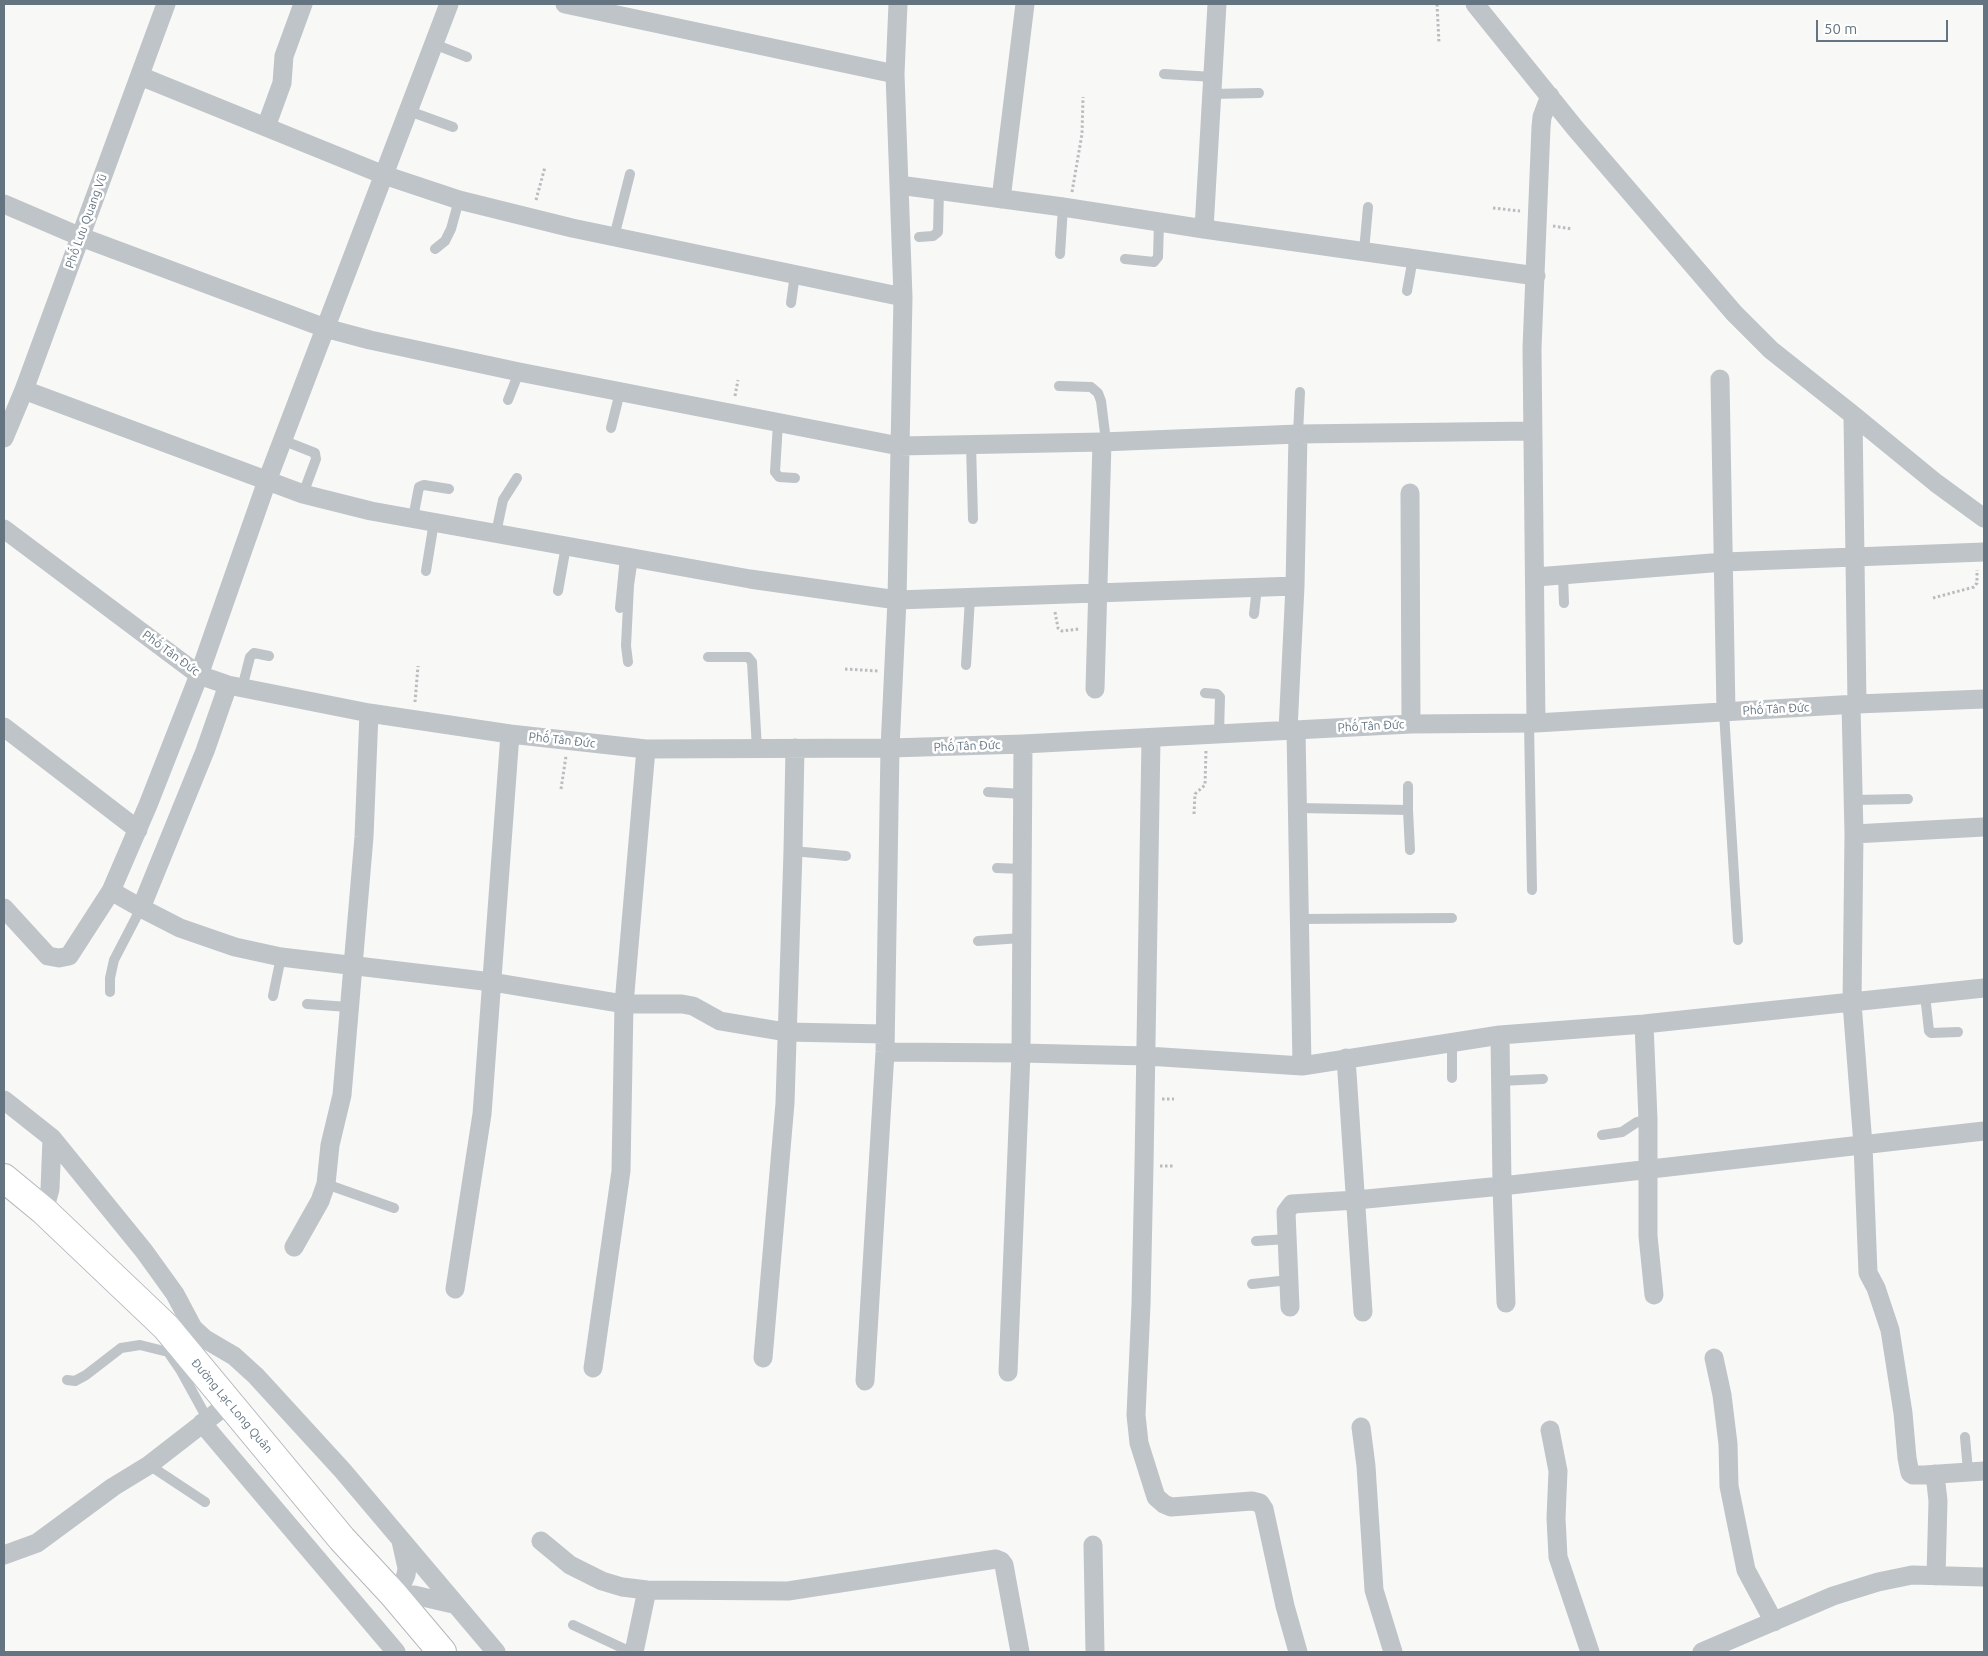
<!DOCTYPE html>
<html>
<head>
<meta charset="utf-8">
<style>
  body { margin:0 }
  #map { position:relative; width:1988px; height:1656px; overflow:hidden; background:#f8f8f6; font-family:Ubuntu,sans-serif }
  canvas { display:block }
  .frame { position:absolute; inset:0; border:5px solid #647480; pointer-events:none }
  .scale { position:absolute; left:1816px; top:20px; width:132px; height:22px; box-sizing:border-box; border:2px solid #647480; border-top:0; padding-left:6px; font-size:15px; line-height:18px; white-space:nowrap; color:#647480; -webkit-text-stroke:4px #fff; paint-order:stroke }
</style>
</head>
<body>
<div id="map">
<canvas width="1988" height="1656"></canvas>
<div class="frame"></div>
<div class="scale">50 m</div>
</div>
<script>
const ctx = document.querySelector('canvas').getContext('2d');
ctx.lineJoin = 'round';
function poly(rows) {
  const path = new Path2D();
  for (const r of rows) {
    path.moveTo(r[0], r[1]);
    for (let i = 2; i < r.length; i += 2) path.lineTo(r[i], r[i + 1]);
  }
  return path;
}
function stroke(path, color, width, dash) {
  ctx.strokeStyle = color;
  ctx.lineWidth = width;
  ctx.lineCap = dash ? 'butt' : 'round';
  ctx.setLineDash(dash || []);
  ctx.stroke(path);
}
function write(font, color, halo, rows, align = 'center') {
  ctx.font = font + ' Ubuntu,sans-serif';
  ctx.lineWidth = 5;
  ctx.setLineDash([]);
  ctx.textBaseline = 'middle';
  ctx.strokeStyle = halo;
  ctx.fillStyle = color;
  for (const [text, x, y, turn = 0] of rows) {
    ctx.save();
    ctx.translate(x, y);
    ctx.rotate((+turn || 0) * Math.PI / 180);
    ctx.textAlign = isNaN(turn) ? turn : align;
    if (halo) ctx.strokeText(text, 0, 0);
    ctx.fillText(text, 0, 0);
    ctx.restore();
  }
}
const primary = poly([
  [4,1178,44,1211,166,1327,342,1539,393,1594,442,1652]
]);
stroke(primary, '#b3b8bc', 30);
stroke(poly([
  [1437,4,1439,43],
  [1072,192,1082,134,1083,97],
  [536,200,545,167],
  [1493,208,1520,211],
  [1553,226,1572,229],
  [735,396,738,380],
  [1933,598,1974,587,1977,583,1977,570],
  [1055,612,1058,628,1062,631,1079,629],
  [845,669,878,671],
  [415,702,418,666],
  [561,789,566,756],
  [1194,814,1195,794,1205,785,1206,750],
  [1162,1099,1174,1099],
  [1160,1166,1173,1166]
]), '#babdc0', 3, [2.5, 2.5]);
stroke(poly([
  [434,44,467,57],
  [1164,74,1213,77],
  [1212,94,1259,93],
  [409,111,453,127],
  [614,237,630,174],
  [919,237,933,236,938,232,939,190],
  [435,249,445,241,451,229,459,200],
  [1364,251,1368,207],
  [1060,254,1063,207],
  [1125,259,1154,262,1158,257,1159,222],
  [1407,291,1413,258],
  [791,303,795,274],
  [1059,386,1091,387,1098,393,1101,401,1106,441],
  [508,400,519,372],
  [778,423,775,472,779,477,795,478],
  [611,428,620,392],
  [1298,434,1300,392],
  [282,440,315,453,316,459,303,494],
  [971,444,973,519],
  [413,518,419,487,424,485,449,489],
  [496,533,503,500,517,478],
  [426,571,434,522],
  [1563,575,1564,603],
  [558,591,566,546],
  [620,608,625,557],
  [1254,614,1257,587],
  [708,657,748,657,752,662,757,749],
  [628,662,626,646,629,585,633,558],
  [966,665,970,598],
  [242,688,250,657,254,653,269,656],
  [1205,693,1217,694,1220,697,1219,734],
  [1724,712,1738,940],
  [1529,723,1532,890],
  [1408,786,1408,810],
  [988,792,1023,794],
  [1853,800,1908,799],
  [1298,808,1408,810,1410,850],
  [793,851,846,856],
  [997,868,1022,869],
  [1299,919,1452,918],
  [978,941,1021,938],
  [110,992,110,978,114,960,141,908],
  [1925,995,1929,1031,1931,1033,1958,1032],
  [273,996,281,957],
  [307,1004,348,1007],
  [1452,1043,1452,1078],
  [1500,1081,1543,1079],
  [1602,1135,1622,1132,1637,1122,1648,1119],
  [326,1184,394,1208],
  [1256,1241,1287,1239],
  [1252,1284,1289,1280],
  [67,1380,75,1381,86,1375,121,1348,140,1345,168,1352,181,1371,208,1420],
  [1965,1437,1968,1471],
  [149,1465,205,1502],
  [573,1625,631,1652]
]), '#bfc4c8', 10);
stroke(poly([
  [565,4,895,74],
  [1475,4,1575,128,1734,313,1771,350,1853,415,1936,483,1984,518],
  [140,76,384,175,459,200,572,228,903,297],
  [266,127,282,83,284,56,303,4],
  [899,185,1063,207,1204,229,1536,276],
  [1001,199,1025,4],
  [4,204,81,237,325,328,370,340,519,372,899,446,1102,442,1298,434,1532,431],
  [1204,229,1217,4],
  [1720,379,1726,712],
  [24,390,303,494,371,511,750,579,897,600,1295,586],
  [1853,415,1857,704],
  [4,438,24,390,166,4],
  [1410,493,1411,724],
  [4,529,199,675,228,685,369,713,510,734,646,749,890,748,1023,744,1411,724,1536,723,1857,704,1984,699],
  [1536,577,1724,562,1984,552],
  [228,685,205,751,141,908,180,928,235,947,281,957,492,982,624,1004,682,1004,693,1006,720,1021,786,1032,885,1034],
  [1095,689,1102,442],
  [1851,705,1854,834,1852,1003,1863,1145,1868,1273,1876,1288,1890,1330,1903,1413,1907,1458,1910,1473,1913,1475,1924,1475,1984,1471],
  [1536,723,1532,348,1541,127,1542,117,1550,96],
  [4,727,138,830],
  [1288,730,1295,586,1298,434],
  [1296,730,1302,1066],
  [1151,738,1144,1165,1141,1305,1136,1415,1139,1443,1156,1497,1164,1504,1171,1507,1252,1501,1260,1503,1264,1509,1285,1606,1298,1652],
  [1854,834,1984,827],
  [111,891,141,908],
  [4,908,48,956,59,958,69,956,111,891,148,805,199,675,267,481,449,4],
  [1644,1024,1648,1119,1648,1236,1654,1295],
  [1500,1035,1502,1186,1506,1303],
  [885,1052,1021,1053,1147,1056,1302,1066,1500,1035,1644,1024,1984,988],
  [1346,1058,1363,1312],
  [4,1100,52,1138,144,1251,175,1294,193,1328,205,1339,234,1356,256,1376,343,1471,496,1652],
  [44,1211,50,1189,52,1138],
  [294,1247,320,1201,326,1184,330,1145,342,1095,364,837,369,713],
  [455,1289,482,1114,510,734],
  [1290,1307,1286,1212,1292,1204,1356,1200,1502,1186,1984,1131],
  [763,1358,785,1103,793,851,795,748],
  [1714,1358,1722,1395,1728,1444,1729,1486,1746,1570,1774,1622],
  [593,1368,621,1171,624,1004,646,749],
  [1008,1372,1021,1053,1023,744],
  [865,1381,885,1052,890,748,897,600,903,297,895,74,898,4],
  [202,1423,396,1652],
  [1361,1427,1366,1466,1374,1590,1393,1652],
  [1550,1430,1558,1471,1556,1518,1558,1557,1590,1652],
  [1935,1474,1938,1501,1936,1576],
  [541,1541,570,1565,602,1581,622,1587,647,1590,788,1591,996,1559,1001,1561,1004,1565,1020,1652],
  [1093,1545,1095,1652],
  [4,1555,37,1543,113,1487,149,1465,229,1403],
  [393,1594,402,1584,406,1575,407,1568,401,1541],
  [397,1599,414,1595,453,1604],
  [634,1652,647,1590],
  [1702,1652,1833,1596,1878,1582,1912,1575,1984,1577]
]), '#bfc4c8', 19);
stroke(primary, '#fff', 28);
write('12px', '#647480', '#fff', [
  ["Phố Lưu Quang Vũ",86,221,-70],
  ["Phố Tân Đức",171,653,36],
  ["Phố Tân Đức",1776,709,-3],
  ["Phố Tân Đức",1371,726,-3],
  ["Phố Tân Đức",562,740,6],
  ["Phố Tân Đức",967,746,-2],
  ["Đường Lạc Long Quân",232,1406,50]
]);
</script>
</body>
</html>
